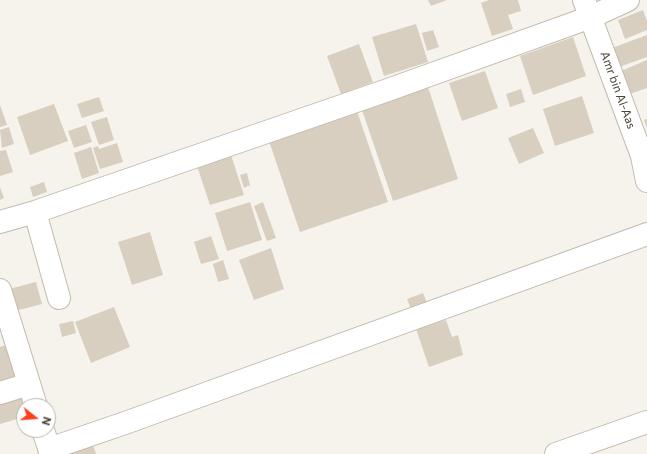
<!DOCTYPE html>
<html>
<head>
<meta charset="utf-8">
<style>
  body { margin:0 }
  #map { position:relative; width:647px; height:454px; overflow:hidden; background:#f6f3ec; font-family:Commissioner,sans-serif }
  canvas { display:block }
  .north { position:absolute; left:16px; top:398px; width:40px; height:40px; box-sizing:border-box; background:#fff; border:1px solid #b7b4b0; border-radius:50%; rotate:107deg; font-size:11px; font-weight:700; line-height:16px; text-align:center; color:#4b4439 }
  .north::after { content:''; display:block; margin:auto; width:14px; height:18px; background:#fc3f1d; clip-path:polygon(50% 0,100% 100%,50% 72%,0 100%) }
</style>
</head>
<body>
<div id="map">
<canvas width="647" height="454"></canvas>
<div class="north">N</div>
</div>
<script>
const ctx = document.querySelector('canvas').getContext('2d');
ctx.lineJoin = 'round';
function paint(path, color) {
  ctx.fillStyle = color;
  ctx.fill(path, 'evenodd');
}
function poly(rows) {
  const path = new Path2D();
  for (const r of rows) {
    path.moveTo(r[0], r[1]);
    for (let i = 2; i < r.length; i += 2) path.lineTo(r[i], r[i + 1]);
  }
  return path;
}
function stroke(path, color, width, dash) {
  ctx.strokeStyle = color;
  ctx.lineWidth = width;
  ctx.lineCap = dash ? 'butt' : 'round';
  ctx.setLineDash(dash || []);
  ctx.stroke(path);
}
function write(font, color, halo, rows, align = 'center') {
  ctx.font = font + ' Commissioner,sans-serif';
  ctx.lineWidth = 4;
  ctx.setLineDash([]);
  ctx.textBaseline = 'middle';
  ctx.strokeStyle = halo;
  ctx.fillStyle = color;
  for (const [text, x, y, turn = 0] of rows) {
    ctx.save();
    ctx.translate(x, y);
    ctx.rotate((+turn || 0) * Math.PI / 180);
    ctx.textAlign = isNaN(turn) ? turn : align;
    if (halo) ctx.strokeText(text, 0, 0);
    ctx.fillText(text, 0, 0);
    ctx.restore();
  }
}
paint(poly([
  [428,0,447,0,431,6],
  [489,0,518,0,521,11,508,15,513,29,492,36,481,3],
  [643,10,647,21,647,30,625,39,618,20],
  [416,24,428,62,384,76,372,37],
  [433,30,439,47,427,51,422,33],
  [647,35,647,57,619,67,612,48],
  [573,37,586,76,533,95,520,56],
  [359,44,373,82,341,94,327,56],
  [647,60,647,88,630,94,621,71],
  [485,71,498,108,462,121,449,83],
  [428,87,458,179,393,201,362,110],
  [521,89,525,102,510,107,506,94],
  [582,96,594,133,555,146,543,109],
  [99,97,104,111,82,118,77,104],
  [54,104,68,141,30,155,17,117],
  [0,105,7,125,0,127],
  [357,111,388,202,300,232,269,141],
  [107,117,114,140,99,145,91,122],
  [647,119,647,128,644,120],
  [86,125,92,142,74,148,68,131],
  [9,127,14,144,2,148,0,130],
  [533,128,544,153,519,164,508,138],
  [117,143,123,162,100,169,93,148,98,146,99,149],
  [91,147,99,173,82,179,74,153],
  [6,150,13,172,0,176,0,151],
  [231,155,244,195,210,205,197,166],
  [247,173,250,185,244,188,240,175],
  [44,182,47,192,33,197,30,187],
  [0,187,4,198,0,200],
  [250,202,262,240,227,251,215,213],
  [263,202,276,238,267,241,254,206],
  [150,232,163,275,132,285,118,242],
  [211,236,219,259,201,264,194,242],
  [271,248,284,289,254,300,239,260],
  [223,260,229,279,218,282,213,264],
  [36,282,42,304,15,311,9,289],
  [423,293,427,303,411,309,407,299],
  [114,307,130,347,91,363,75,322],
  [446,320,452,337,458,335,463,355,429,367,416,329],
  [73,321,76,333,62,337,59,324],
  [12,343,25,381,0,389,0,347],
  [27,392,31,406,24,406,24,417,0,424,0,400],
  [92,442,96,454,60,454]
]), '#d8cfc1');
const minor = poly([
  [584,0,642,156,647,181],
  [35,212,59,298],
  [0,222,35,212,385,91,591,17,628,0],
  [0,290,36,406],
  [0,393,29,384],
  [43,430,51,454],
  [49,449,125,423,647,234],
  [556,454,647,422]
]);
stroke(minor, '#c2bbae', 24);
stroke(minor, '#fff', 22);
write('12px', '#4b4439', '#fff', [
  ["Amr bin Al-Aas",618,90,70]
]);
</script>
</body>
</html>
